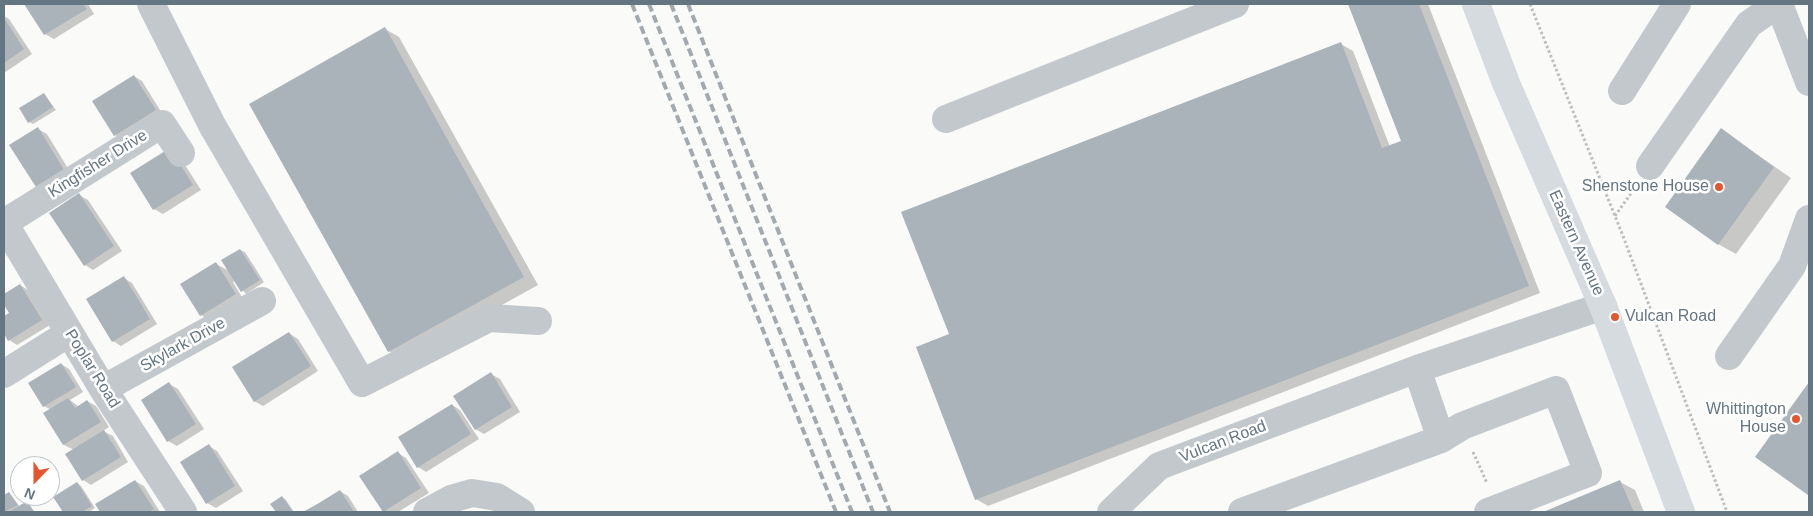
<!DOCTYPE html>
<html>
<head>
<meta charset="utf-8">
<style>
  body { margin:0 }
  #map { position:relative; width:1813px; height:516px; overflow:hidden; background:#fafaf8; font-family:Arial,sans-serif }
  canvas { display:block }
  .frame { position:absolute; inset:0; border:5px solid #657683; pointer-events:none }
  .north { position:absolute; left:10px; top:456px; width:50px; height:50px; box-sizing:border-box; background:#fff; border:1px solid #c1c8cd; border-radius:50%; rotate:202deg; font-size:14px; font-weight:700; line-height:20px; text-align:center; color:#657683 }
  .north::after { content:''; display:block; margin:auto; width:18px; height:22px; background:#e4572e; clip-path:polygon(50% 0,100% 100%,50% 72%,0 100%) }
</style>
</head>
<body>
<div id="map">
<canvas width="1813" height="516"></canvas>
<div class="frame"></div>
<div class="north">N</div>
</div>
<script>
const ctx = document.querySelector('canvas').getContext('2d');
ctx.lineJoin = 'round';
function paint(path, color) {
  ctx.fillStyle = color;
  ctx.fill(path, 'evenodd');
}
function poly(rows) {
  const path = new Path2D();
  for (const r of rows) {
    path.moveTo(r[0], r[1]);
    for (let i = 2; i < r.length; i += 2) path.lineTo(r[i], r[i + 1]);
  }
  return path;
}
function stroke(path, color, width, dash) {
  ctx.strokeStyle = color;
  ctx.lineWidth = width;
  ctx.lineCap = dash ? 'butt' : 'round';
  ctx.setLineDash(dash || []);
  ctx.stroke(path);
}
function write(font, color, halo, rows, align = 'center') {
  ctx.font = font + ' Arial,sans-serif';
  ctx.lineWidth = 5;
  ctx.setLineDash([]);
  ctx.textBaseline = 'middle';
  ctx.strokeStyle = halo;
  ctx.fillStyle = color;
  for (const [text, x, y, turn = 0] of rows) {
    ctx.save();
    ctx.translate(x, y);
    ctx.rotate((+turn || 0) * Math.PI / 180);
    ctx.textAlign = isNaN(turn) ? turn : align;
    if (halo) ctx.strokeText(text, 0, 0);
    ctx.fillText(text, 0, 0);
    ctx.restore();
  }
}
paint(poly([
  [25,4,88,4,94,14,54,39,45,34],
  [1349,4,1428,4,1540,293,988,506,976,499,951,335,1341,44,1353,51,1390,147,1403,142],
  [4,16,9,19,32,54,4,73],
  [385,29,399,37,538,285,403,360,389,351],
  [134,76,142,81,163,115,123,140,115,135],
  [44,94,56,110,33,124,29,122],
  [38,129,47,134,72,175,45,191],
  [1721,130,1791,178,1736,254,1718,244],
  [178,154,201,190,163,214,154,209],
  [79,195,88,200,122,251,93,270,85,265],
  [240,250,245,252,264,282,246,294,235,281,233,282,243,299,209,320,201,315,216,264,229,271],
  [124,278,132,283,157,324,121,346,113,341],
  [20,285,28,290,50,325,17,345,9,340,4,332,4,317,10,313,4,303,4,295],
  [290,334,298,339,318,371,263,406,254,401],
  [61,364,69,369,83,392,70,400,79,407,87,401,96,406,109,427,103,431,113,436,128,462,91,485,83,480,74,450,64,445,45,414,51,410,44,406],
  [491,374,500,379,520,412,484,434,475,429],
  [169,384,178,389,204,429,177,446,168,441,143,400],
  [1809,384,1809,494,1757,456],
  [452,405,460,410,479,439,426,472,418,467],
  [209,446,217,451,243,491,216,508,207,503,182,463],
  [398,453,406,458,429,493,398,512,385,512,384,511],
  [135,481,144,486,160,512,102,512,97,505],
  [1620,482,1635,490,1644,512,1546,512],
  [77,483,81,486,95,508,89,512,65,512,55,497],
  [340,491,348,496,358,512,305,512],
  [9,493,20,507,27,502,35,512,4,512,4,497],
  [282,497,286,500,294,512,277,512,272,504]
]), '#0003');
paint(poly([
  [24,4,83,4,87,9,44,35],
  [1348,4,1419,4,1529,286,975,500,916,347,949,334,901,212,1341,42,1382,148,1401,141],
  [4,18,24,49,4,63],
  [385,27,524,277,388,352,249,104],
  [134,75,156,110,114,136,92,101],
  [44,93,53,107,28,123,19,108],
  [38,127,64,170,36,187,9,145],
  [1721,128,1774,167,1718,245,1665,207],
  [170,148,193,185,153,210,130,173],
  [79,193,114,246,84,266,49,213],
  [240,249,260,280,241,292,221,260],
  [216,262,236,294,200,316,180,284],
  [124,276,150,319,112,342,86,299],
  [20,284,42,320,8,341,4,334,4,316,9,313,4,305,4,294],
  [289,332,311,366,254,402,232,367],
  [61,363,76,387,43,407,28,383],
  [491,372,512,407,475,430,453,396],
  [169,382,196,424,167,442,141,400],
  [1809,382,1809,493,1808,495,1755,457],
  [68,398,75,408,87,400,101,422,63,445,43,413],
  [452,404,471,434,417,468,398,437],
  [104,430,121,457,82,481,65,454],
  [209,444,235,486,206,504,180,462],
  [398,451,421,488,383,512,359,476],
  [135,480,154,509,149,512,100,512,95,504],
  [1620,480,1634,512,1543,512],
  [77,482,92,506,82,512,63,512,53,497],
  [340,490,354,512,303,512,319,503],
  [9,492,18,505,4,512,4,495],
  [282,496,293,512,276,512,270,504],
  [27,501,34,512,9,512]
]), '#aab3b9');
stroke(poly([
  [1530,4,1623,236,1727,512],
  [1615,216,1634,189],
  [1473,452,1487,483]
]), '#bbbfc2', 3, [2.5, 2.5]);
stroke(poly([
  [151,4,212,125,362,383,489,318,538,321],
  [1779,4,1809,82],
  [1622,91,1677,4],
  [946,119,1235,4],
  [1650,166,1749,24,1778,4],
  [4,223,103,389,183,512],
  [4,223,162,124,181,153],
  [1729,356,1792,266,1809,219],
  [1417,369,1441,439],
  [4,374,69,333],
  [103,389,262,301],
  [427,512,451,499,472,493,497,497,521,512],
  [1111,512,1159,466,1417,369,1603,306],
  [1242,512,1441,439,1462,426,1556,390,1588,473,1488,512]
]), '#c3c8cc', 28);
stroke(poly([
  [1476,4,1506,83,1603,306,1681,512]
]), '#d6dbdf', 28);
stroke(poly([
  [632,4,836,512],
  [649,4,852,512],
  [671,4,873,512],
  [688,4,890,512]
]), '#a2aab0', 4, [8, 4]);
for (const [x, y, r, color] of [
  [1719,187,5,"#e4572e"],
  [1615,317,5,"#e4572e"],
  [1796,419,5,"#e4572e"]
]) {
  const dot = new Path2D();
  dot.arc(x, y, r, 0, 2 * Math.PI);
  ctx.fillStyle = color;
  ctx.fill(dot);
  stroke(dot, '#fff', 2);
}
write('16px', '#657683', '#fff', [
  ["Kingfisher Drive",98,164,-32],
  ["Eastern Avenue",1576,243,66],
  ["Skylark Drive",183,345,-29],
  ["Poplar Road",92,369,58],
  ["Vulcan Road",1223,442,-21]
]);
write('16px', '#657683', '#fff', [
  ["Shenstone House",1709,187],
  ["Vulcan Road",1625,317,"left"],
  ["Whittington",1786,410],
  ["House",1786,428]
], 'right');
</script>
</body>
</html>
